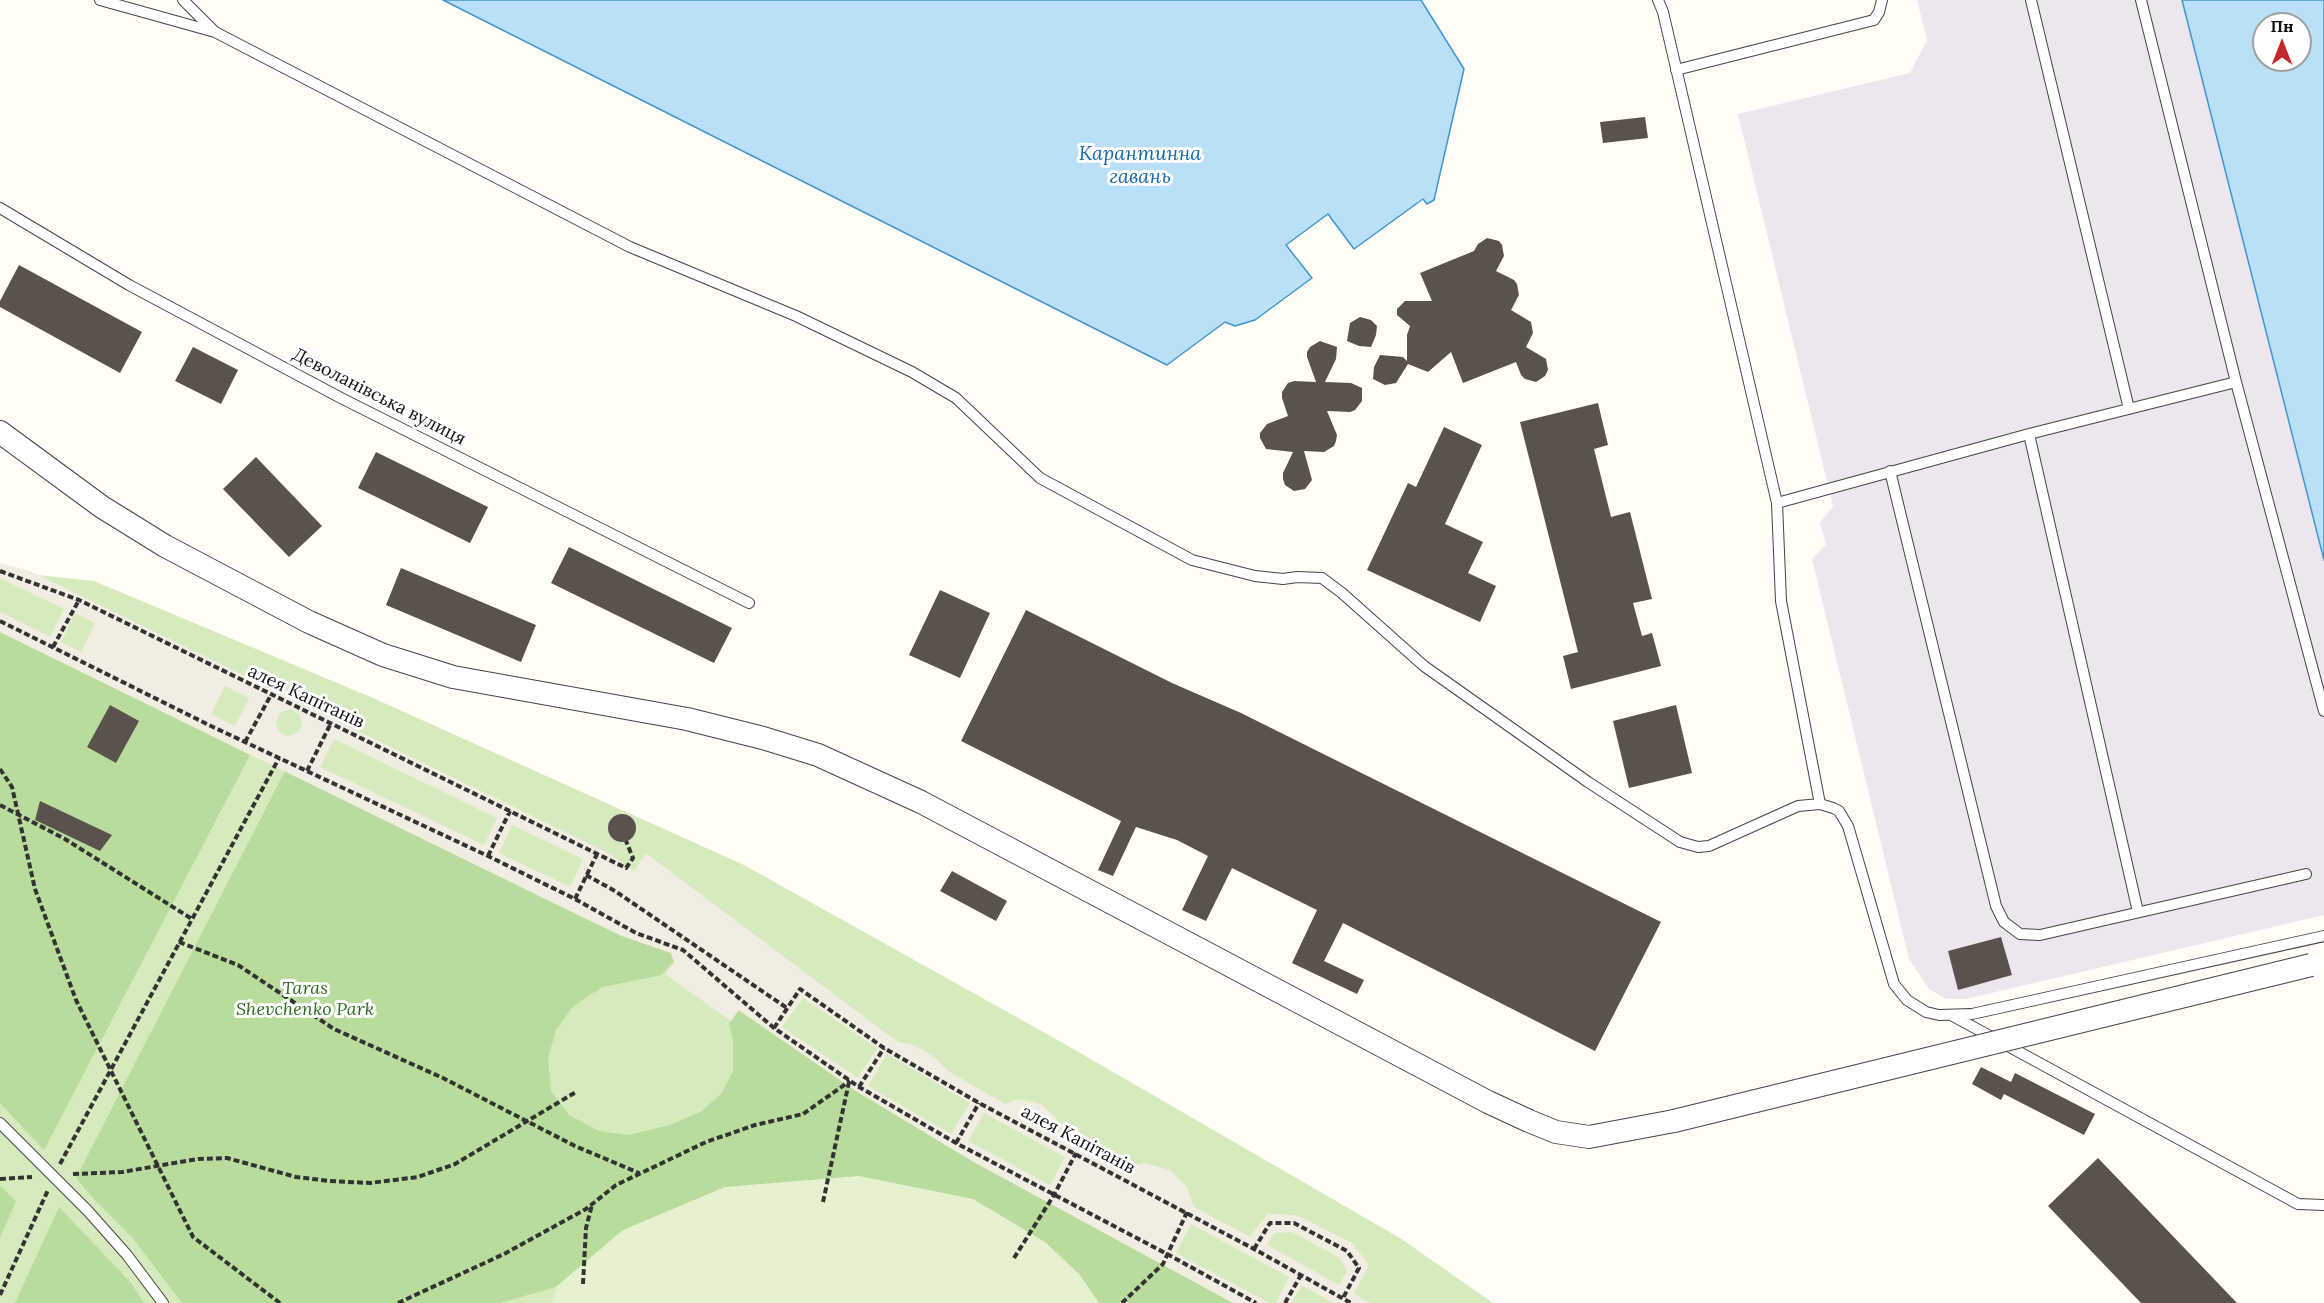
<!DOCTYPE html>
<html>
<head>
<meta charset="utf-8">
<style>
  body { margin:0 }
  #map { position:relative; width:2324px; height:1303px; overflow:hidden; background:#fffdf5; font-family:Lora,serif }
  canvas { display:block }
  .north { position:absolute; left:2252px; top:12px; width:60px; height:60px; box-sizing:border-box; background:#fff; border:2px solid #a0a0a0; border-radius:50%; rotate:0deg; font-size:16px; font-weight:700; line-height:24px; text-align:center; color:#111 }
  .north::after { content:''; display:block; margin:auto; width:21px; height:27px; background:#c4262e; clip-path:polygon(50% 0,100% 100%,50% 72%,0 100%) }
</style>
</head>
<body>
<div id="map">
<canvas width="2324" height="1303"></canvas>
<div class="north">Пн</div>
</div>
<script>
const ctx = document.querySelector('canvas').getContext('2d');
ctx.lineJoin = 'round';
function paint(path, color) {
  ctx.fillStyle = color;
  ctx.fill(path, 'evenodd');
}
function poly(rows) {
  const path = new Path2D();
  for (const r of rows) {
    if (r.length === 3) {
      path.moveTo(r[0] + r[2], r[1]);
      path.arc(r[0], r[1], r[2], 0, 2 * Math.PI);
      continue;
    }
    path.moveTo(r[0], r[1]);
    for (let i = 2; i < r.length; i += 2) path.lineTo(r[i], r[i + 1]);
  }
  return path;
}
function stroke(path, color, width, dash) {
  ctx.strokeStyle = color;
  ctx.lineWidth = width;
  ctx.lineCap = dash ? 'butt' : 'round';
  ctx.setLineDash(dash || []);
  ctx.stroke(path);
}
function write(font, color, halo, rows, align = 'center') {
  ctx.font = font + ' Lora,serif';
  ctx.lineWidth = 6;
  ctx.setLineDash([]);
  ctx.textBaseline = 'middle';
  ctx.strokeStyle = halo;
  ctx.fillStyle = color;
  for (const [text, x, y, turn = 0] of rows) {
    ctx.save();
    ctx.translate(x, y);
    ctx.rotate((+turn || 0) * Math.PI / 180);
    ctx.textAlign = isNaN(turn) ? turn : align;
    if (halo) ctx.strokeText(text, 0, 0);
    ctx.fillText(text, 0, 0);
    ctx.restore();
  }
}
paint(poly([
  [1917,0,2182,0,2324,560,2324,915,1966,999,1946,999,1929,989,1909,959,1812,559,1826,544,1820,523,1833,506,1738,114,1910,73,1927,40]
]), '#eee6ef');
paint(poly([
  [0,571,94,581,373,698,744,865,1063,1043,1400,1238,1493,1303,0,1303]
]), '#d5ebbd');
paint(poly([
  [0,632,250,755,44,1150,0,1103],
  [285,771,622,936,671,953,674,962,661,975,603,987,586,997,571,1009,556,1030,548,1058,551,1091,569,1115,599,1131,628,1135,670,1125,702,1111,722,1093,733,1071,733,1041,729,1024,738,1010,856,1091,972,1161,1233,1303,1099,1303,1079,1274,623,1230,556,1287,500,1303,182,1303,131,1236,92,1197,76,1178],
  [0,1186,16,1201,0,1238],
  [59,1207,131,1283,144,1303,15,1303]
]), '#b9dc9c');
paint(poly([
  [859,1176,973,1199,1045,1242,1079,1274,1099,1303,552,1303,556,1287,623,1230,725,1187]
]), '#e6f2cf');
paint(poly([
  [0,563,30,571,286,696,296,693,304,694,314,702,317,711,610,854,634,871,646,853,898,1042,911,1044,924,1051,937,1059,948,1071,1005,1104,1018,1099,1041,1104,1056,1118,1056,1132,1120,1167,1145,1163,1170,1170,1187,1187,1194,1207,1250,1237,1268,1213,1299,1216,1352,1243,1369,1265,1354,1294,1370,1303,1333,1303,1302,1285,1291,1303,1276,1303,1289,1277,1191,1224,1176,1253,1269,1303,1233,1303,972,1161,856,1091,739,1010,731,1021,665,974,674,962,671,953,622,936,580,916,0,632,0,612,50,637,64,609,0,578],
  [75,613,95,623,81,652,61,642],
  [225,686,249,698,235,726,211,714],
  [290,709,299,714,302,725,297,733,288,736,279,732,276,722,280,713],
  [334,739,497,818,484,845,320,767],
  [512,825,583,859,570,887,499,853],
  [803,998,877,1048,858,1078,782,1027],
  [887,1054,970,1103,951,1134,868,1086],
  [984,1113,1065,1157,1050,1185,968,1141],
  [1292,1232,1340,1258,1347,1271,1339,1285,1267,1245,1274,1233]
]), '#f1ede2');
const water = poly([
  [443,0,1421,0,1464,69,1434,200,1427,204,1423,199,1354,249,1328,214,1286,245,1312,278,1255,320,1235,326,1225,322,1167,365,443,0],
  [2182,0,2324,0,2324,560,2182,0],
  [2264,24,2300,24,2300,60,2264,60,2264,24]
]);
paint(water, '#b9e0f7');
stroke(water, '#3f96cf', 1.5);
paint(poly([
  [1645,117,1648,138,1603,143,1600,122],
  [1487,238,1499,241,1502,245,1504,256,1496,271,1514,280,1517,284,1519,295,1511,310,1531,322,1533,333,1526,347,1546,359,1548,370,1545,376,1536,382,1525,379,1521,375,1516,362,1463,383,1451,352,1428,372,1408,364,1396,383,1385,385,1373,379,1374,367,1380,355,1403,357,1407,361,1407,335,1410,326,1397,315,1397,309,1405,301,1432,301,1420,273,1474,251,1478,244],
  [19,265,142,332,120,373,0,307,0,301],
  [1360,317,1371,320,1377,326,1376,335,1371,347,1359,346,1347,341,1350,323],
  [1320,341,1337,347,1336,359,1325,382,1351,383,1362,388,1362,401,1355,410,1350,412,1327,411,1337,435,1336,441,1334,446,1324,452,1304,451,1312,480,1305,489,1294,491,1285,485,1283,479,1283,473,1293,452,1266,449,1260,438,1260,433,1267,424,1288,416,1282,398,1282,392,1288,383,1294,381,1316,382,1307,357,1307,352,1310,347],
  [193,347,238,370,221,404,175,381],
  [1598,403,1608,445,1594,449,1611,517,1630,512,1652,599,1633,603,1642,636,1652,633,1661,666,1571,689,1563,656,1578,652,1520,422],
  [1444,427,1482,445,1445,524,1483,542,1468,573,1496,586,1480,622,1367,570,1408,483,1416,487],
  [376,452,488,507,470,543,358,488],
  [256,457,322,526,289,557,223,489],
  [569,547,732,628,714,663,551,583],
  [401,568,536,625,521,662,386,605],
  [940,590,990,613,960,678,909,655],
  [1026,610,1172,683,1241,713,1661,922,1595,1051,1343,923,1324,961,1364,980,1357,994,1292,963,1317,910,1232,868,1206,921,1182,910,1208,856,1177,840,1136,827,1113,876,1098,870,1121,821,961,741],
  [110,705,139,721,116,763,87,747],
  [1676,705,1692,773,1629,788,1613,721],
  [40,801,112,835,100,851,35,820],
  [622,828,14],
  [952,871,1007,901,996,921,940,891],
  [2001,937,2012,975,1958,990,1948,951],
  [1981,1067,2011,1082,2015,1073,2095,1114,2084,1135,2004,1094,2001,1100,1972,1084],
  [2098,1158,2237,1303,2141,1303,2048,1206]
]), '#5a524d');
const service = poly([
  [100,0,215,32,630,247,796,316,912,372,956,398,1040,478,1192,560,1255,576,1283,579,1297,577,1322,578,1342,593,1424,666,1588,782,1680,842,1698,847,1709,846,1798,806,1820,804,1833,808,1839,811,1848,826,1894,984,1907,1000,1926,1012,1939,1015,1972,1014,2324,936],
  [183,0,215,32],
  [1658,0,1663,12,1777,503,1781,601,1820,804],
  [2031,0,2129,409],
  [2141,0,2236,382,2324,711],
  [1676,70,1874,20,1879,12,1882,0],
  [0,208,129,285,341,398,749,603],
  [2029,434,2138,912],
  [1890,471,1996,906,2004,922,2020,934,2040,935,2306,874],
  [1777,503,2029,434,2236,382],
  [1953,1016,2298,1204,2324,1205],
  [0,1123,88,1211,127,1255,163,1303]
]);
const minor = poly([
  [0,432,102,507,165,546,309,622,383,655,453,677,687,719,763,738,818,755,921,802,1488,1102,1529,1121,1556,1132,1589,1137,1674,1121]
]);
stroke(service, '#444', 12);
stroke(minor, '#444', 24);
stroke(poly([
  [0,571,79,600,626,868,633,858,626,841],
  [0,621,213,727,488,856,575,899,636,933,683,950,774,1028,859,1087,956,1143,1169,1255,1256,1303],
  [53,647,79,600],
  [245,742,271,695],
  [0,769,12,787,35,889,76,1000,193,1237,280,1303],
  [307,771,331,723],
  [0,805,65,839,192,919],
  [488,856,510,811],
  [586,875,615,891,787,1008],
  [575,899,597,854],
  [179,942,238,965,334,1029,443,1078,575,1146,639,1173],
  [774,1028,800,989,884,1048,979,1103,1254,1249,1351,1303],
  [859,1087,884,1048],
  [956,1143,979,1103],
  [60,1164,279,758],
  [73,1174,122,1172,198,1159,227,1158,296,1177,330,1181,370,1183,418,1177,455,1164,576,1092],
  [0,1179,32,1177],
  [823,1202,849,1082],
  [1254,1249,1270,1223,1294,1223,1347,1251,1359,1268,1343,1298],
  [1014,1258,1054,1195,1076,1153],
  [583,1284,586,1228,592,1205],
  [0,1295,48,1190],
  [398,1303,504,1254,586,1209,616,1185,706,1142,755,1125,803,1114,850,1081],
  [1122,1303,1163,1264,1187,1212],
  [1285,1303,1301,1275]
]), '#333', 4, [6, 3]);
stroke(service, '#fff', 10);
stroke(minor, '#fff', 22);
const minorBridge = poly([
  [1674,1121,2311,965]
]);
stroke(minorBridge, '#444', 24, []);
stroke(minorBridge, '#fff', 22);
write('18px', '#111', '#fff', [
  ["Деволанівська вулиця",379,397,27],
  ["алея Капітанів",306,697,25],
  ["алея Капітанів",1078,1140,28]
]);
write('italic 18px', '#2f6b1f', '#fff', [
  ["Taras",305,989],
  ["Shevchenko Park",305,1010]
]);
write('italic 20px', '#1768a6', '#fff', [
  ["Карантинна",1140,154],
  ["гавань",1140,177]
]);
</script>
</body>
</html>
